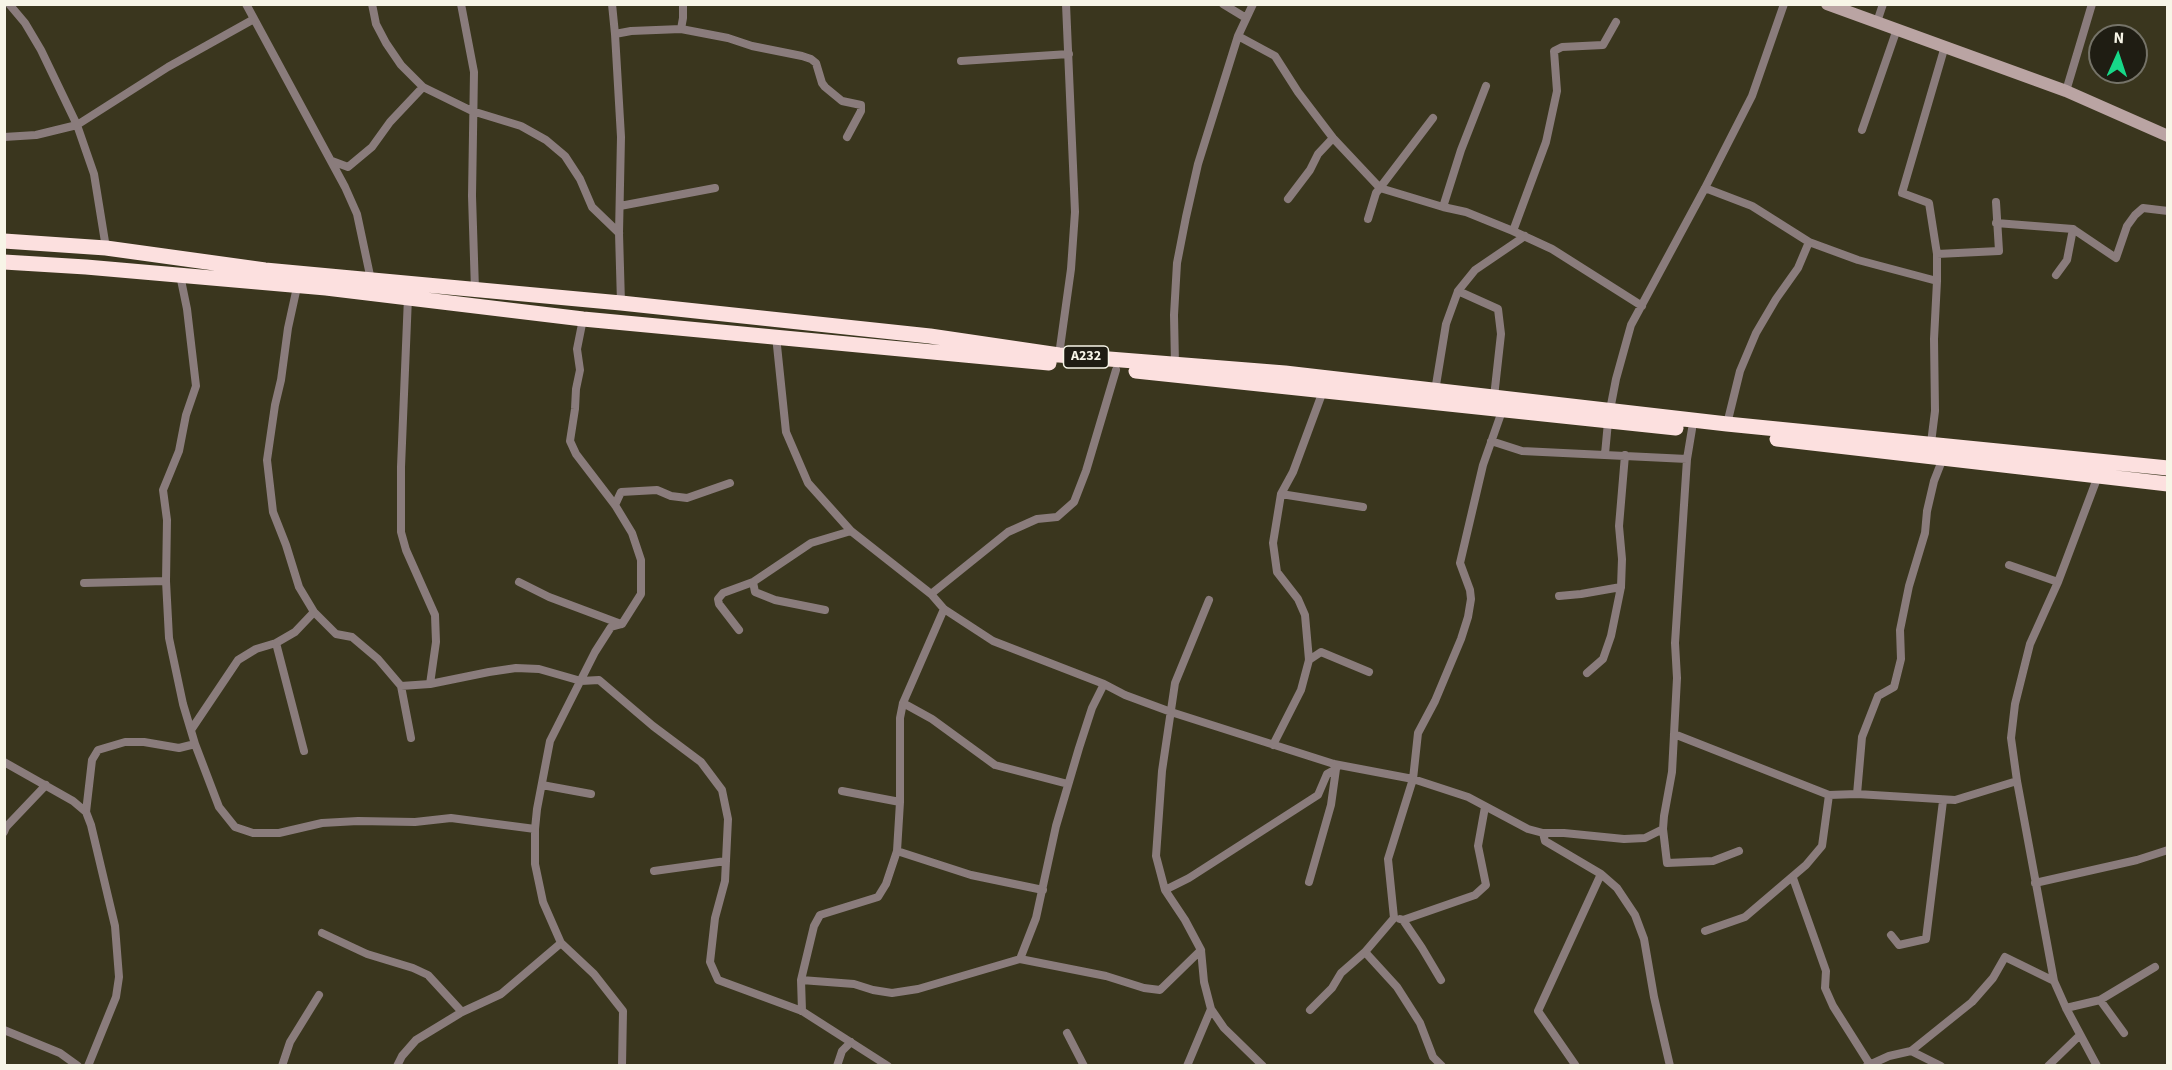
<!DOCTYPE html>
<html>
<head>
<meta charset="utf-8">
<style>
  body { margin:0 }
  #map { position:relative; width:2172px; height:1070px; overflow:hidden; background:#3a361e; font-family:"Source Sans 3",sans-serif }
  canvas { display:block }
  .frame { position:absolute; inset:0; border:6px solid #f7f5e7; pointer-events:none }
  .north { position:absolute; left:2088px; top:24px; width:60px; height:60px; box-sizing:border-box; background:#1f1d13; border:2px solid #757368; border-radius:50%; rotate:3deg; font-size:16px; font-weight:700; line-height:24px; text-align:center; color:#f7f5e7 }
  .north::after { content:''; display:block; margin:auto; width:21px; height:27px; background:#17d989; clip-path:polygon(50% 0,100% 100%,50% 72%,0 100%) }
</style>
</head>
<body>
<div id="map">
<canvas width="2172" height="1070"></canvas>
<div class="frame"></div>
<div class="north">N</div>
</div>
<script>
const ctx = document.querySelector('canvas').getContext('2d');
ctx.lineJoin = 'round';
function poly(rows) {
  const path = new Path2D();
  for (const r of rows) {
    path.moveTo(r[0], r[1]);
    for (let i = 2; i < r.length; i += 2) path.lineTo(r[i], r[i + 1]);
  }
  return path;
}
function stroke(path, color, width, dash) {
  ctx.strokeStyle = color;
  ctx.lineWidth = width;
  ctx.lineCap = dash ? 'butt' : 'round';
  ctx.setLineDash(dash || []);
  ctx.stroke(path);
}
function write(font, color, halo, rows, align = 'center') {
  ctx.font = font + ' "Source Sans 3",sans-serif';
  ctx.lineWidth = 5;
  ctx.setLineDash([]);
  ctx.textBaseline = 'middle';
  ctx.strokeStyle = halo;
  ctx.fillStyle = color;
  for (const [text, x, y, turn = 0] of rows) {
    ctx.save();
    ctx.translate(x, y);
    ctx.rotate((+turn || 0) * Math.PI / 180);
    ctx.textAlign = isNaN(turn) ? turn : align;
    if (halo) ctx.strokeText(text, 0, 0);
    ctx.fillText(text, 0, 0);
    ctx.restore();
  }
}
stroke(poly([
  [9,4,25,23,41,50,77,125,94,174,106,248],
  [246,4,345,187,357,214,371,280],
  [372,4,376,24,386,43,401,65,423,87,472,111,521,126,546,140,565,156,580,179,592,207,619,233],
  [461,4,474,72,472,196,475,290],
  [612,4,615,34,621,137,619,233,621,303],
  [1223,4,1246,18],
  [1877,22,1883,4],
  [681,29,683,18,683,4],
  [615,34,631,31,681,29,728,38,752,46,802,56,811,59,816,63,822,83,825,87,842,101,861,105,861,111,847,137],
  [1238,36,1253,4],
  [961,61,1069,54],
  [2066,91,2092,4],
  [1862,130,1897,29],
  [4,137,36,135,77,125,168,67,254,19],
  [332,161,348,167,372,147,390,122,423,87],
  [1705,188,1752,206,1809,242,1798,268,1776,299,1756,333,1740,371,1727,424],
  [1288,199,1310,170,1318,154,1333,138],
  [620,206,715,188],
  [1443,207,1461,150,1486,86],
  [1368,219,1376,193,1433,118],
  [1996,223,2073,229,2116,258,2127,226,2135,215,2143,208,2168,211],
  [1513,231,1546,142,1557,91,1554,51,1562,47,1603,45,1616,22],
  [1809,242,1858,260,1937,281,1934,339,1935,411,1931,443],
  [1937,254,1999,251,1996,202],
  [180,275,187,309,196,386,186,415,179,451,163,490,167,520,166,581,169,638,183,704,195,744,219,807,235,827,253,833,279,833,322,823,358,821,415,822,451,818,535,829],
  [2056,275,2067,260,2073,229],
  [1937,281,1937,254,1929,203,1902,193,1945,46],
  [297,287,288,328,281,380,275,405,267,460,273,512,286,545,299,587,314,612,336,634,352,637,378,659,401,686,430,684,489,672,516,668,539,669,581,681,599,680,653,726,701,762,722,790,728,819,725,881,715,918,710,962,718,980,802,1011,888,1066],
  [1458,291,1475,270,1525,236],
  [408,297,401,467,401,532,406,550,435,615,436,642,430,684],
  [583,319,577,349,580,370,576,389,575,409,570,441,576,454,615,505,632,533,641,560,641,594,622,624,611,627,595,652,550,741,537,809,535,829,535,864,543,902,561,943,594,974,623,1011,622,1066],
  [776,336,786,432,808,483,851,531,931,594,944,609,993,641,1104,684,1125,695,1171,712,1334,764,1413,779,1468,797,1528,829,1543,833,1545,841,1601,874,1617,888,1635,915,1644,939,1654,997,1670,1066],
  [1059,355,1071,269,1075,212,1066,4],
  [1175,364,1174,315,1177,263,1186,217,1198,164,1238,36,1275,56,1298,92,1333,138,1380,188,1443,207,1466,212,1513,231,1552,249,1642,306],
  [1435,391,1446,324,1458,291,1498,309,1501,334,1494,397],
  [1610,410,1616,379,1631,325,1705,188,1752,96,1784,4],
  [1491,441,1522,451,1687,459],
  [1605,454,1608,422],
  [1281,494,1363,507],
  [615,505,621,492,657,490,671,496,687,498,730,483],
  [2009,565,2058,582],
  [519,582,549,597,621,624],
  [84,583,166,581],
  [931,594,1008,532,1037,519,1057,517,1074,502,1086,471,1116,370],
  [1559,596,1581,594,1621,587],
  [1209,600,1175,683,1162,771,1156,856,1165,890,1185,920,1201,950,1204,982,1211,1009,1224,1028,1263,1066],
  [825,610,775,600,755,592,753,582,811,543,851,531],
  [739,630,719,604,718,599,723,593,753,582],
  [276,643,304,751],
  [1309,660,1321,652,1369,672],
  [1587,673,1603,659,1611,636,1621,587,1622,559,1619,526,1625,455],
  [401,686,411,738],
  [903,703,932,719,995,765,1068,784],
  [191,730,238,660,256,649,276,643,295,632,314,612],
  [1674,734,1829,795,1857,794,1955,800,2017,781],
  [1273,745,1301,690,1309,660,1305,615,1298,599,1277,572,1273,543,1281,494,1293,472,1323,391],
  [4,762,73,801,86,812,91,825,115,926,119,977,116,997,88,1066],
  [542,785,591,794],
  [842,791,900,802],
  [1857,794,1862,737,1878,696,1894,687,1901,659,1900,630,1909,586,1925,533,1927,511,1934,481,1943,458],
  [86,812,92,760,98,750,125,742,144,742,179,748,195,744],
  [1663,829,1667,863,1713,861,1739,851],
  [4,832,6,827,46,785],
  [1543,833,1564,833,1624,839,1645,838,1663,829,1664,816,1672,772,1677,678,1675,643,1687,459,1692,429],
  [897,851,971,875,1043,890],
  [654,871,726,861],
  [1793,878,1826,971,1825,988,1833,1006,1869,1063],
  [1309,882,1331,805,1336,769],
  [2035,883,2137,860,2168,850],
  [1165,890,1189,878,1318,795,1327,774,1336,769,1334,764],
  [1400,919,1403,920,1422,948,1441,980],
  [1403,920,1475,895,1486,885,1478,846,1485,807],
  [1705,931,1745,917,1806,865,1822,846,1829,795],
  [322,933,367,954,413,968,428,975,462,1012],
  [1891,935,1899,945,1926,939,1943,801],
  [1020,959,1036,918,1056,826,1079,748,1092,708,1104,684],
  [801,980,854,984,873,990,892,993,918,989,1020,959,1106,976,1144,988,1160,990,1201,950],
  [2100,1000,2124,1033],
  [2066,1008,2100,1000,2155,967],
  [1310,1010,1332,988,1341,973,1365,952],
  [802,1011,801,980,814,926,820,915,878,897,886,884,897,851,900,802,900,718,903,703,944,609],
  [4,1030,60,1053,78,1066],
  [1067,1033,1084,1066],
  [1911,1051,1941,1066],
  [282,1066,290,1042,319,995],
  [397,1066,402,1056,416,1040,462,1012,501,994,561,943],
  [837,1066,842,1051,851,1042],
  [1187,1066,1211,1009],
  [1442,1066,1433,1057,1420,1023,1397,987,1365,952,1394,918,1388,859,1413,779,1418,733,1435,701,1461,639,1468,617,1471,599,1470,590,1460,563,1483,465,1502,411],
  [1576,1066,1538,1011,1601,874],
  [1867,1066,1889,1056,1911,1051,1972,1002,1993,978,2005,957,2054,981],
  [2048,1066,2080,1035],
  [2097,1066,2066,1008,2054,981,2017,781,2011,738,2015,704,2030,644,2058,582,2098,476]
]), '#8a7c7c', 8);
stroke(poly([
  [1827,4,2066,91,2168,136]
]), '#baa4a3', 12);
stroke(poly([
  [4,241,106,248,265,270,621,303,930,336,1059,355,1285,373,1727,424,2168,468],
  [4,262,86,267,326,288,583,319,1049,363],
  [1136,371,1676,428],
  [1777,439,2168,484]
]), '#fce0df', 15);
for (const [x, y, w] of [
  [1086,357,45]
]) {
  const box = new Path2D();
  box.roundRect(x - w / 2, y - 11, w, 22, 4.5);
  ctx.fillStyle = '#1f1d13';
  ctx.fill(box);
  stroke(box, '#f7f5e7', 1.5);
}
write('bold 14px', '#f7f5e7', null, [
  ["A232",1086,357]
]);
</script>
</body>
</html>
